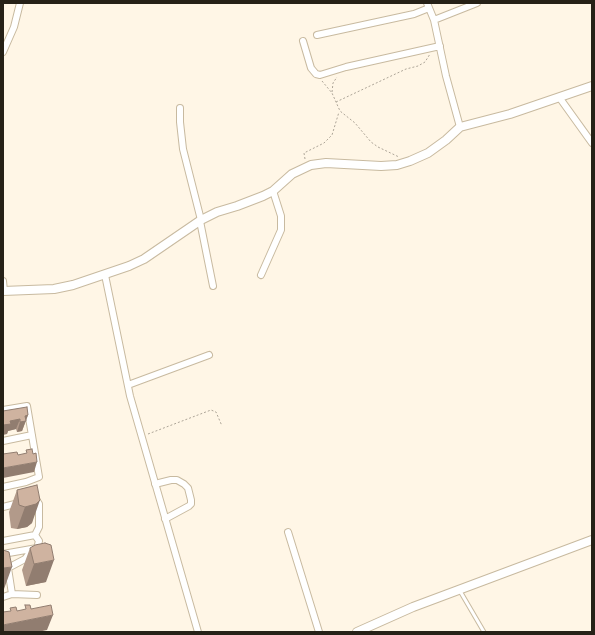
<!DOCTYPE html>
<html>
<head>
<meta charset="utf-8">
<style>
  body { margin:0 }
  #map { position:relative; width:595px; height:635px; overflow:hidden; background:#fff6e6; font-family:Cabin,sans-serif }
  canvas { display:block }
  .frame { position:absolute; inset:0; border:4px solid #262117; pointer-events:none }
</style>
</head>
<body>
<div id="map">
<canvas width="595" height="635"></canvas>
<div class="frame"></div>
</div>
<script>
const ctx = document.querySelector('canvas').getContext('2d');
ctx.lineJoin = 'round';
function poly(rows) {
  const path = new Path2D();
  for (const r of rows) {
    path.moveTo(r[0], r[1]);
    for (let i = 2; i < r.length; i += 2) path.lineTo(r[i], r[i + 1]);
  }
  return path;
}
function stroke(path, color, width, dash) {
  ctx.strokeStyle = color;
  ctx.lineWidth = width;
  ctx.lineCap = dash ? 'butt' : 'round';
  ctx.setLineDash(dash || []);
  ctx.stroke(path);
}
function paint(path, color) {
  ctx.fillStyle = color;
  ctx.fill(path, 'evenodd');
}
const service = poly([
  [460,591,484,632]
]);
const minor = poly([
  [427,3,434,20,446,76,460,127],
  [434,20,477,3],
  [317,35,414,14,429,8],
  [303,41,311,68,316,74,320,75,346,67,440,46],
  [3,52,14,27,20,3],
  [559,97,592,143],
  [180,108,180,122,183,149,201,220],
  [200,221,213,286],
  [105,275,130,396,198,632],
  [261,275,281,230,281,216,273,191],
  [3,281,4,291],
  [128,385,209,355],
  [3,410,27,406,39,477,26,482,3,487],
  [3,441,32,435],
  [155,484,171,480,177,480,184,484,188,488,191,500,191,504,189,506,165,519],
  [34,500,37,501,39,504,39,527,35,535],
  [3,507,19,503],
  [288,532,319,632],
  [3,541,35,535,39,541,37,548,3,554],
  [3,568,8,568,12,594,3,597],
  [8,568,25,559,32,550],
  [12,594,37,595]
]);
const secondary = poly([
  [3,291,54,289,73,285,129,266,144,259,201,220,217,212,237,206,263,196,273,191,292,174,311,165,326,163,381,166,397,165,410,161,428,153,446,140,460,127,510,114,592,86],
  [357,632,413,607,592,540]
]);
stroke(service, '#c8baa0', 5);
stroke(minor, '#c8baa0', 8);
stroke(secondary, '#c8baa0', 10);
stroke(poly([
  [322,81,332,93,340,111,355,123,371,142,378,147,399,157],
  [332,92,333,83,337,77],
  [336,102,406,69,418,66,425,62,430,54],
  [305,159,304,153,324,143,332,135,339,112],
  [148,434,211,410,216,412,222,426]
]), '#aca497', 1, [2, 2]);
stroke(service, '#fff', 3);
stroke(minor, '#fff', 6);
stroke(secondary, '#fff', 8);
paint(poly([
  [3,411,28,415,22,431,17,432,16,429,8,431,7,434],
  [37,485,32,523,27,527,17,529,11,528,9,512,17,490],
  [30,548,46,582,26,586,22,570]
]), '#b29a8a');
paint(poly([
  [28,415,22,431,17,432,20,422,25,416],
  [20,419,16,429,8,431,7,434,3,435,3,425,10,421],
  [37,462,34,472,3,478,3,468],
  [40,500,32,523,27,527,17,529,25,507],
  [54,560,46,582,26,586,34,564],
  [12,567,4,589,3,589,3,568],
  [53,615,47,630,38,632,3,632,3,625]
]), '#917d70');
const building = poly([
  [27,407,28,415,25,416,26,421,20,422,20,419,10,421,11,424,3,425,3,411,27,407],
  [32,449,33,454,36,453,37,462,3,468,3,454,17,452,18,455,27,453,26,450,32,449],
  [37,485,40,500,36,504,25,507,19,505,17,490,37,485],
  [45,543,51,545,54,560,34,564,30,548,35,545,45,543],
  [3,550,9,552,12,567,3,568,3,550],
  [25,605,30,605,31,609,51,605,53,615,3,625,3,612,11,611,10,608,16,607,17,611,26,609,25,605]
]);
paint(building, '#cfb3a0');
stroke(building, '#917d70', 1);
</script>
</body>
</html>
